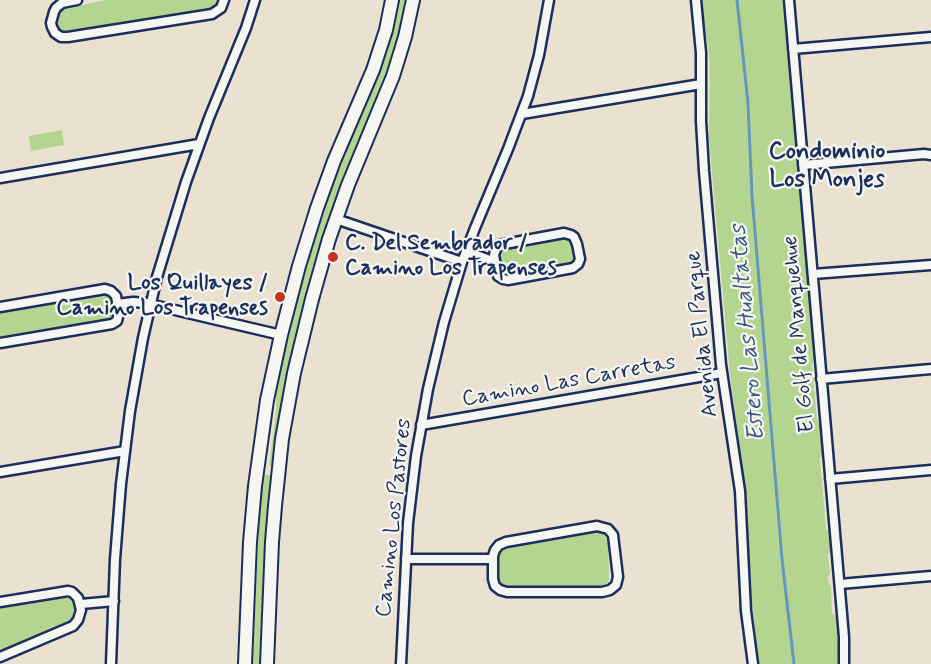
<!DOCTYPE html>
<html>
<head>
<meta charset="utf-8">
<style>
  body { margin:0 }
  canvas { display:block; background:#ebe1d1 }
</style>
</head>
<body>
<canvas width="931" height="664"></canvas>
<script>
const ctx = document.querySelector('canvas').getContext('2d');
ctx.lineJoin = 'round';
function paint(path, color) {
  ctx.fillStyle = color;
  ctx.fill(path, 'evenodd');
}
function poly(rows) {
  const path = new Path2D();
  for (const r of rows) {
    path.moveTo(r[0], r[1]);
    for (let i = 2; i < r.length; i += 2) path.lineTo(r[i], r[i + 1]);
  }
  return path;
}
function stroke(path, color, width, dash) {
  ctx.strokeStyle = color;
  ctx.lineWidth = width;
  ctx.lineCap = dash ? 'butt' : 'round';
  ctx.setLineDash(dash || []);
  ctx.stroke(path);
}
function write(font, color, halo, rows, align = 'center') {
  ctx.font = font + ' Mynerve,sans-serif';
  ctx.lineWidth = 4.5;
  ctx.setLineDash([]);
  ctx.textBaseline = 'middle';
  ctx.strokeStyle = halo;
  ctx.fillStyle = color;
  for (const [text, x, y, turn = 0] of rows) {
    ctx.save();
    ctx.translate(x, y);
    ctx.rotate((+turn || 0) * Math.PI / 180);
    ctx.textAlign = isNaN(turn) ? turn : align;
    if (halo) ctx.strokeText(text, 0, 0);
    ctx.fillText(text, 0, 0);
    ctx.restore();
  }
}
paint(poly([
  [106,0,218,0,216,5,211,8,68,33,62,32,58,29,57,19,62,9],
  [399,0,405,0,398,37,390,61,336,195,320,244,306,291,294,339,284,387,271,466,269,466,276,412,276,394,280,371,302,280,329,196,383,62,389,42],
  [701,0,782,0,808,255,815,360,812,364,817,419,820,424,823,455,820,458,826,529,830,533,831,551,828,554,830,574,828,577,829,584,831,586,832,614,838,617,840,647,839,663,837,664,759,664,751,593,744,479,730,374,709,138,710,62],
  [62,130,64,145,31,151,29,136],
  [566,238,571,242,576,259,571,264,506,275,502,272,499,252,503,248],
  [106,295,110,297,111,301,114,314,110,319,0,338,0,313,85,297],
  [263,472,266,475,271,475,264,552,259,664,253,664,259,524],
  [601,531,608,542,609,580,604,586,504,587,499,581,499,551,505,547],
  [67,595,72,596,75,601,75,614,74,617,70,621,0,650,0,607]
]), '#b4d58f');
stroke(poly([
  [737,0,748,103,752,196,782,559,794,664]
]), '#6596bb', 3);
const street = poly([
  [77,0,62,3,56,8,54,12,51,23,52,27,55,33,61,37,68,37,212,14,221,8,224,0],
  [696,0,701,53,701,121,704,171,721,365,740,491,746,611,753,664],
  [789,0,844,637,844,664],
  [793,49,931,37],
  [522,114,701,84],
  [803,165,924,154,931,155],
  [0,178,199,144],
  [336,219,462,262],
  [564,233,571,235,574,237,577,244,580,259,578,264,573,268,508,280,503,279,498,276,494,255,496,249,499,245,564,233],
  [466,251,495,262],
  [813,274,931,265],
  [117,304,133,302,145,303,281,335],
  [0,307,105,289,111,291,116,296,119,313,117,321,112,324,0,343],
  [821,379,931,369],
  [421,425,722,373],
  [0,472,125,451],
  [830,479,931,470],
  [597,526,608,529,613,535,618,577,616,585,610,590,602,592,507,592,500,590,495,586,493,579,493,556,495,550,499,545,506,542,597,526],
  [406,559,493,559],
  [840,584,931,576],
  [0,602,68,591,72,592,78,598,81,610,78,620,73,626,0,657],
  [81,604,114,601],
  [111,664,115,559,121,484,130,411,143,338,157,277,186,182,209,118,246,28,255,0],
  [401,664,408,523,416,456,428,389,444,322,462,262,475,228,508,149,528,96,539,55,549,0]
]);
const secondary = poly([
  [245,664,250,542,255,486,267,400,281,335,299,266,317,208,334,161,373,70,386,30,392,0],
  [267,664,272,542,275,506,282,439,294,373,312,299,329,239,348,185,393,76,405,37,413,0]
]);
stroke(street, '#1b2f5e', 13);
stroke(secondary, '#1b2f5e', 16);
stroke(street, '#f6f6f2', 8);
stroke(secondary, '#f6f6f2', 12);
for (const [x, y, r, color] of [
  [333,257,6,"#c8321e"],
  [280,297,6,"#c8321e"]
]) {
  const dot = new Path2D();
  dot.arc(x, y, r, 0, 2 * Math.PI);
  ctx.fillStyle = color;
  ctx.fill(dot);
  stroke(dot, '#f6f6f2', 2);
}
write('bold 22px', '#1b2f5e', '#f6f6f2', [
  ["C. Del Sembrador /",345,244],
  ["Camino Los Trapenses",345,269],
  ["Los Quillayes /",268,284,"right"],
  ["Camino Los Trapenses",268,309,"right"]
], 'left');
write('22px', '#1b2f5e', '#f6f6f2', [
  ["Avenida El Parque",703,334,-96],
  ["El Golf de Manquehue",800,334,-95],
  ["Camino Las Carretas",569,382,-10],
  ["Camino Los Pastores",395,518,-84]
]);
write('bold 24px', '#1b2f5e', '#f6f6f2', [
  ["Condominio",827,153],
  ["Los Monjes",827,181]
]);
write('italic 24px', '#3a5a85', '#f6f6f2', [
  ["Estero Las Hualtatas",749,333,-95]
]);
</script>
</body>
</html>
